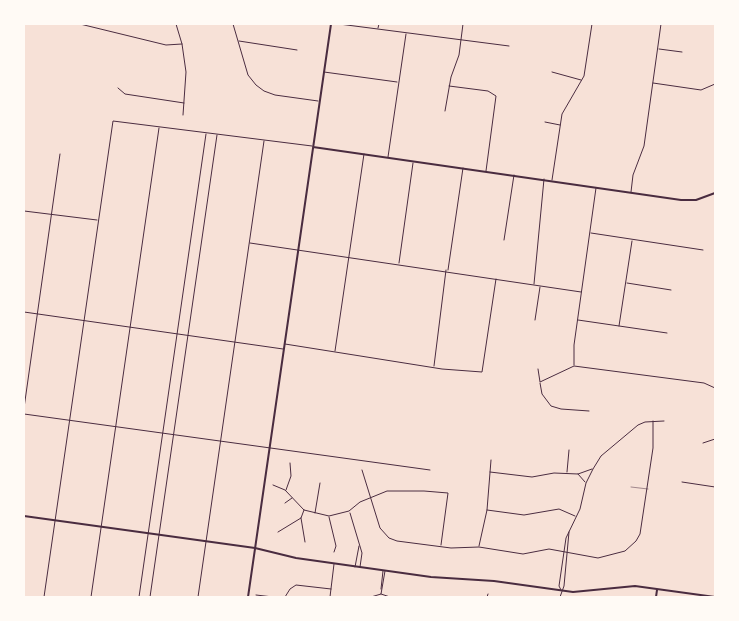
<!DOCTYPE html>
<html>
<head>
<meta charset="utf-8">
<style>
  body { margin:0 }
  #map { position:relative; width:739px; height:621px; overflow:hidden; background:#f7e1d7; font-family:Roboto,sans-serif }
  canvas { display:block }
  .frame { position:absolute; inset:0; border:25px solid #fffaf5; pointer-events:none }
</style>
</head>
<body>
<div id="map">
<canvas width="739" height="621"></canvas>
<div class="frame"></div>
</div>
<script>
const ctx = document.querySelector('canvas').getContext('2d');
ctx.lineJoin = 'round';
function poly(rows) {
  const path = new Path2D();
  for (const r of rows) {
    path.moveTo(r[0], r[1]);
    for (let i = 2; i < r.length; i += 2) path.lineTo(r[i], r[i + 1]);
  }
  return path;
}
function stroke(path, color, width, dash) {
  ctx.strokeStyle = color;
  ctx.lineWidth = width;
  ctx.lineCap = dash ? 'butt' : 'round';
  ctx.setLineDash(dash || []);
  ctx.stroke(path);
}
stroke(poly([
  [631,487,648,489]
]), '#4a2c40', 0.5);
stroke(poly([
  [80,24,166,45,182,44],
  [176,24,182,44,186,72,183,115],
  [233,24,248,75,256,85,264,91,275,95,318,101],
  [339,24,509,46],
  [378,28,379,24],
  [239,41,297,50],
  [659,49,682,52],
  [324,72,397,82],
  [552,72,581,80],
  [653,83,701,90,715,84],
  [449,86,488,91,496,96,486,171],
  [118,88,125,94,184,103],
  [445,111,451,77,459,55,463,24],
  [545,122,560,125],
  [388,157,406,34],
  [552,180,562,114,584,76,592,24],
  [631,192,633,175,644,146,661,24],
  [24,211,97,220],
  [591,233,703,250],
  [504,240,514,175],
  [250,243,581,292],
  [399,263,413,163],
  [448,270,463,168],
  [627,283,671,290],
  [534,284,544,179],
  [24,312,283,349],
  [535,320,540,287],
  [578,320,667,333],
  [619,326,632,241],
  [285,344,442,369,482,372,496,279],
  [335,351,364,154],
  [574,365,574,345,596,188],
  [434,366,446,270],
  [538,369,540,382,574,366,704,383,715,388],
  [540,383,542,394,551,406,561,409,589,411],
  [24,408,60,154],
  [24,414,430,470],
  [703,443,715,439],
  [362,470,380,528,389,538,397,541,451,548,479,547,523,554,549,549,598,558,625,551,636,541,640,534,653,448,653,421],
  [490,472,532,477,554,473,578,474,592,469],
  [567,472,569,450],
  [578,474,585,482],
  [682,482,715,487],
  [273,485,285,490,304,510,329,516,349,511,360,502,387,491,424,491,448,493,441,545],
  [286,490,291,476,290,463],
  [285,503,292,498],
  [487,510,524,515,559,509,575,516],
  [315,513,320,483],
  [350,513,362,553,360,567],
  [329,517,336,546,334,552],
  [301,518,305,542],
  [278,532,301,518,304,510],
  [479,546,487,510,491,460],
  [355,567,359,546],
  [381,589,383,571],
  [561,590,559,586,566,538,580,509,586,483,593,469,601,456,638,425,645,422,664,421],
  [381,594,390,597],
  [256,595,273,597],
  [44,597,113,121,312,146],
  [91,597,159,128],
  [139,597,206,134],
  [150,597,217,135],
  [198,597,264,141],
  [285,597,290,589,296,585,331,589],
  [330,597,334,564],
  [371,597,381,594,385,571],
  [487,597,488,594],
  [560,597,564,586,569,532]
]), '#4a2c40', 1);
stroke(poly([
  [313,147,681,200,696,200,715,193],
  [248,597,331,24],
  [656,597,657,590]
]), '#4a2c40', 2);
stroke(poly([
  [24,516,255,548,296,558,431,577,494,581,573,592,635,586,715,597]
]), '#4a2c40', 2);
</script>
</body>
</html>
